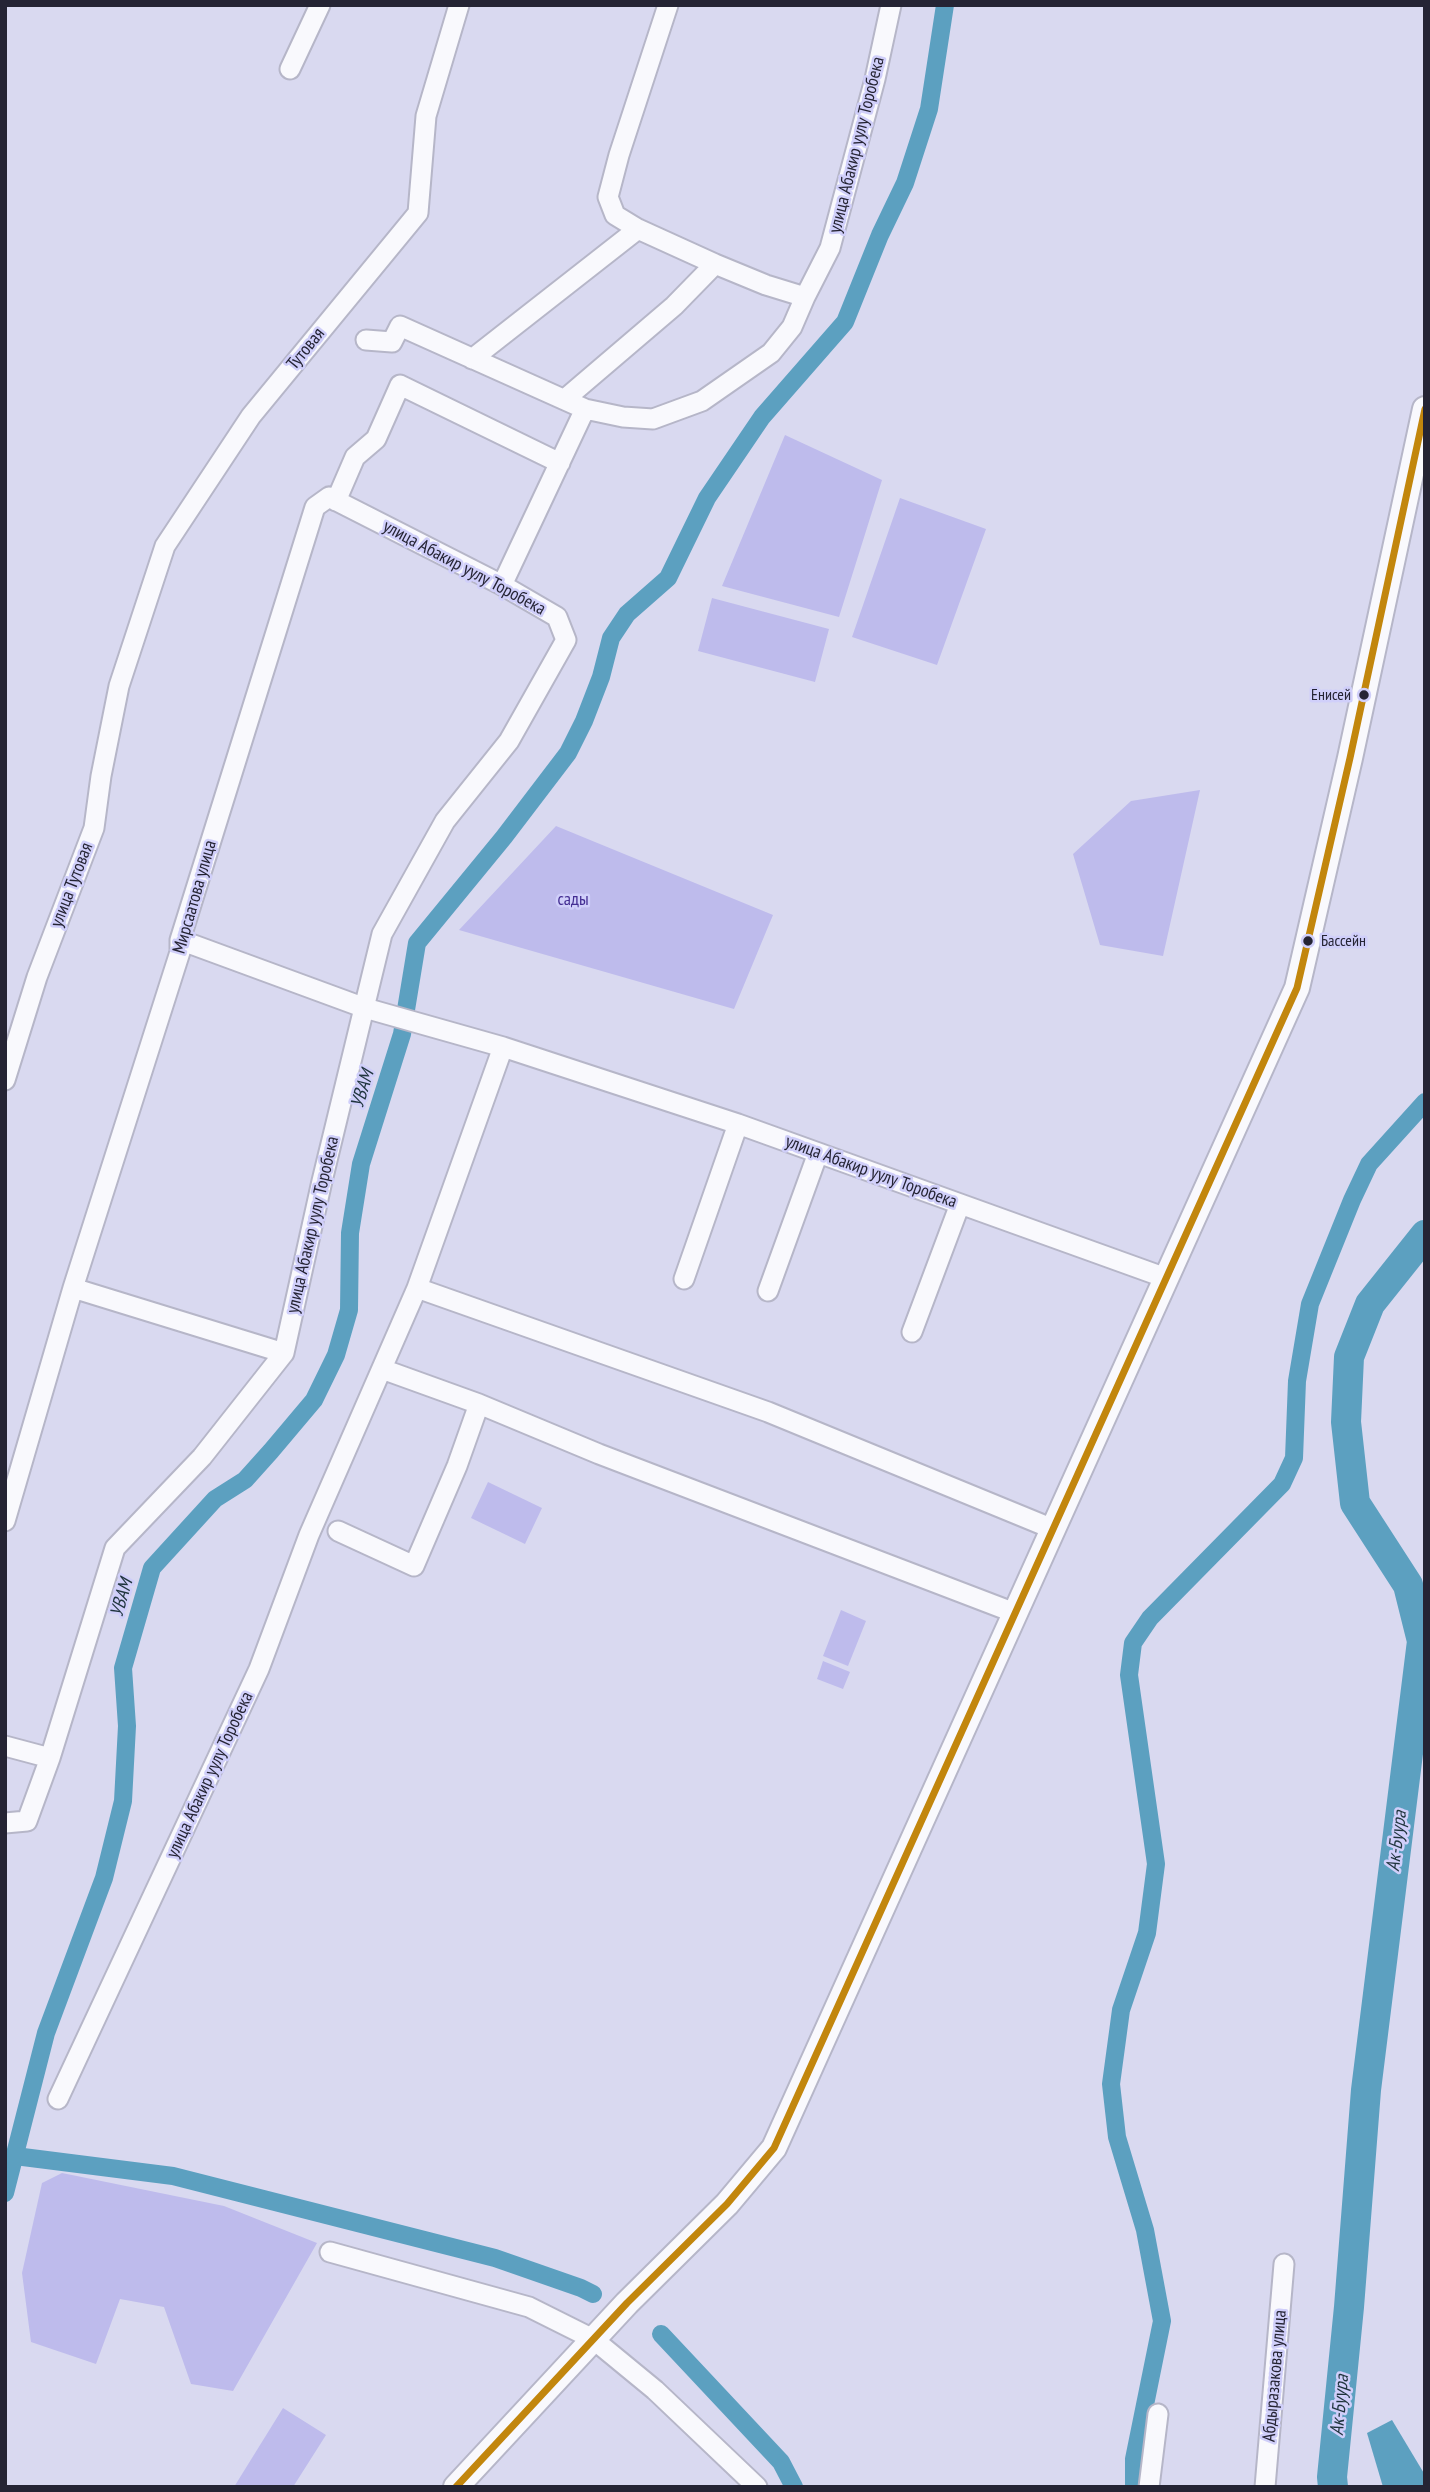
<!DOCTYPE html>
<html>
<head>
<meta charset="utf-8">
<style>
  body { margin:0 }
  #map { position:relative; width:1430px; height:2492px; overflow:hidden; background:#d9d9f0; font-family:"PT Sans Narrow",sans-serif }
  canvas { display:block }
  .frame { position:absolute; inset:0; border:7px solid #252434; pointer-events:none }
</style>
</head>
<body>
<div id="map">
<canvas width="1430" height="2492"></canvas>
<div class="frame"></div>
</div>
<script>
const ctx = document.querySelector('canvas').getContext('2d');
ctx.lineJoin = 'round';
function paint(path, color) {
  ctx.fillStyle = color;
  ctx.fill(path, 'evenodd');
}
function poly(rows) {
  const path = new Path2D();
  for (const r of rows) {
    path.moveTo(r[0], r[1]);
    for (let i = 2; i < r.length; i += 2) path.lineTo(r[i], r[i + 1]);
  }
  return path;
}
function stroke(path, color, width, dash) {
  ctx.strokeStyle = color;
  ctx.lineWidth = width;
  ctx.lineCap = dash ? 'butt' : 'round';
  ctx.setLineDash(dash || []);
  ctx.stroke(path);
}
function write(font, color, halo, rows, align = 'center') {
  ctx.font = font + ' "PT Sans Narrow",sans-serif';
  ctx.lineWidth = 5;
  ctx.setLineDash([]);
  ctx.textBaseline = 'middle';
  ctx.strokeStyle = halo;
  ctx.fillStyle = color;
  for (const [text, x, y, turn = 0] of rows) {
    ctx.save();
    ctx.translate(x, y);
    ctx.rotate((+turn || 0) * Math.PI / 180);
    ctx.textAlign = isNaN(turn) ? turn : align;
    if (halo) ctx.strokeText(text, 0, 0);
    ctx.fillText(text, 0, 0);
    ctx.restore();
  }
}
paint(poly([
  [785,435,882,480,839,617,722,586],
  [900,498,986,529,937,665,852,637],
  [712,598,829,629,815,682,698,651],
  [1200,790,1163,956,1100,945,1073,854,1131,801],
  [556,826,773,915,734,1009,459,930],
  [488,1482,542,1508,525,1544,471,1518],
  [841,1610,866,1621,848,1666,823,1656],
  [823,1661,850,1672,843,1689,817,1679],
  [62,2173,224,2206,317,2243,233,2391,191,2384,164,2307,120,2299,96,2364,31,2342,22,2273,42,2183],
  [283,2408,326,2435,293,2487,234,2487]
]), '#bebbec');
paint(poly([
  [1392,2420,1425,2475,1425,2487,1383,2487,1367,2433]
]), '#5ca0c0');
stroke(poly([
  [15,2156,173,2176,495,2258,581,2288,593,2294],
  [5,2193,46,2033,104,1878,123,1801,127,1726,123,1668,152,1568,215,1499,245,1480,271,1451,314,1400,336,1355,349,1310,350,1233,361,1164,402,1034,417,943,504,837,568,753,584,721,601,677,611,638,627,614,668,578,707,498,762,417,845,322,880,235,905,183,929,109,945,5],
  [661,2334,781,2462,794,2487],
  [1134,2487,1134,2459,1162,2321,1145,2230,1117,2137,1111,2084,1121,2010,1147,1933,1156,1864,1129,1675,1133,1643,1150,1618,1282,1484,1294,1458,1297,1381,1310,1304,1352,1200,1369,1164,1425,1102]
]), '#5ca0c0', 18);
stroke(poly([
  [1333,2487,1332,2477,1349,2307,1366,2090,1422,1641,1408,1585,1355,1503,1346,1422,1349,1357,1370,1304,1425,1235]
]), '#5ca0c0', 30);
const minor = poly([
  [668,5,619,155,608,197,615,215,638,229,715,264,766,285,805,297,830,248,875,79,891,5],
  [290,69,320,5],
  [366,340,392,342,400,326,585,409,623,417,653,419,702,401,771,353,792,327,805,297],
  [472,359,638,229],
  [565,399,674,306,715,264],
  [336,501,355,457,376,439,400,385,560,463],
  [502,585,585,409],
  [180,940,365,1008,503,1047,738,1124,1166,1278],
  [5,1080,37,977,94,828,101,776,119,686,165,546,251,416,418,213,426,116,459,5],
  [684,1279,738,1124],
  [73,1288,284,1353],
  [417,1288,768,1412,1053,1529],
  [768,1291,818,1153],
  [912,1332,960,1204],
  [382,1369,479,1404,599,1454,1015,1613],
  [5,1521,73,1288,180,952,180,940,315,507,329,497,502,585,557,617,566,640,509,741,445,821,382,934,322,1181,284,1353,202,1457,115,1548,50,1758],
  [338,1531,414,1566,457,1466,479,1404],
  [5,1746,50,1758,27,1821,5,1823],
  [58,2099,259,1669,309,1535,417,1288,503,1047],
  [330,2252,529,2307,593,2339,655,2390,757,2487],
  [1149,2487,1158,2414],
  [1265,2487,1284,2264]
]);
const major = poly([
  [456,2487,627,2303,727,2204,774,2148,1297,988,1350,758,1425,409]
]);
stroke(minor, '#b6b6c8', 23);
stroke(major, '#b6b6c8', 28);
stroke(minor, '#f9f9fd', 19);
stroke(major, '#f9f9fd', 24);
stroke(poly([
  [456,2487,627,2303,727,2204,774,2148,1297,988,1350,758,1425,409]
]), '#c2860d', 7);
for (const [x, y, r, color] of [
  [1364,695,6,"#252434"],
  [1308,941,6,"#252434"]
]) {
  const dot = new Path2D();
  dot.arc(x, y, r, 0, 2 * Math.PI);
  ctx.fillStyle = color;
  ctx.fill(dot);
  stroke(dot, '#d0cffa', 2.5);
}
write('16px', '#252434', '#d0cffa', [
  ["Енисей",1351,695],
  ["Бассейн",1321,941,"left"]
], 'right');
write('18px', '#252434', '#d0cffa', [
  ["улица Абакир уулу Торобека",857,145,-76],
  ["Тутовая",306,349,-51],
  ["улица Абакир уулу Торобека",464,568,28],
  ["улица Тутовая",72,885,-69],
  ["Мирсаатова улица",195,897,-74],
  ["улица Абакир уулу Торобека",871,1172,20],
  ["улица Абакир уулу Торобека",313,1225,-77],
  ["улица Абакир уулу Торобека",210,1775,-65],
  ["Абдыразакова улица",1275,2376,-85]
]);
write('18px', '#432d92', '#d0cffa', [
  ["сады",573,900]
]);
write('italic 19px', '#1f343d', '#d0cffa', [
  ["УВАМ",363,1089,-73],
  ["УВАМ",122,1598,-74],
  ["Ак-Буура",1397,1841,-83],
  ["Ак-Буура",1340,2405,-85]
]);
</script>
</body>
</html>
